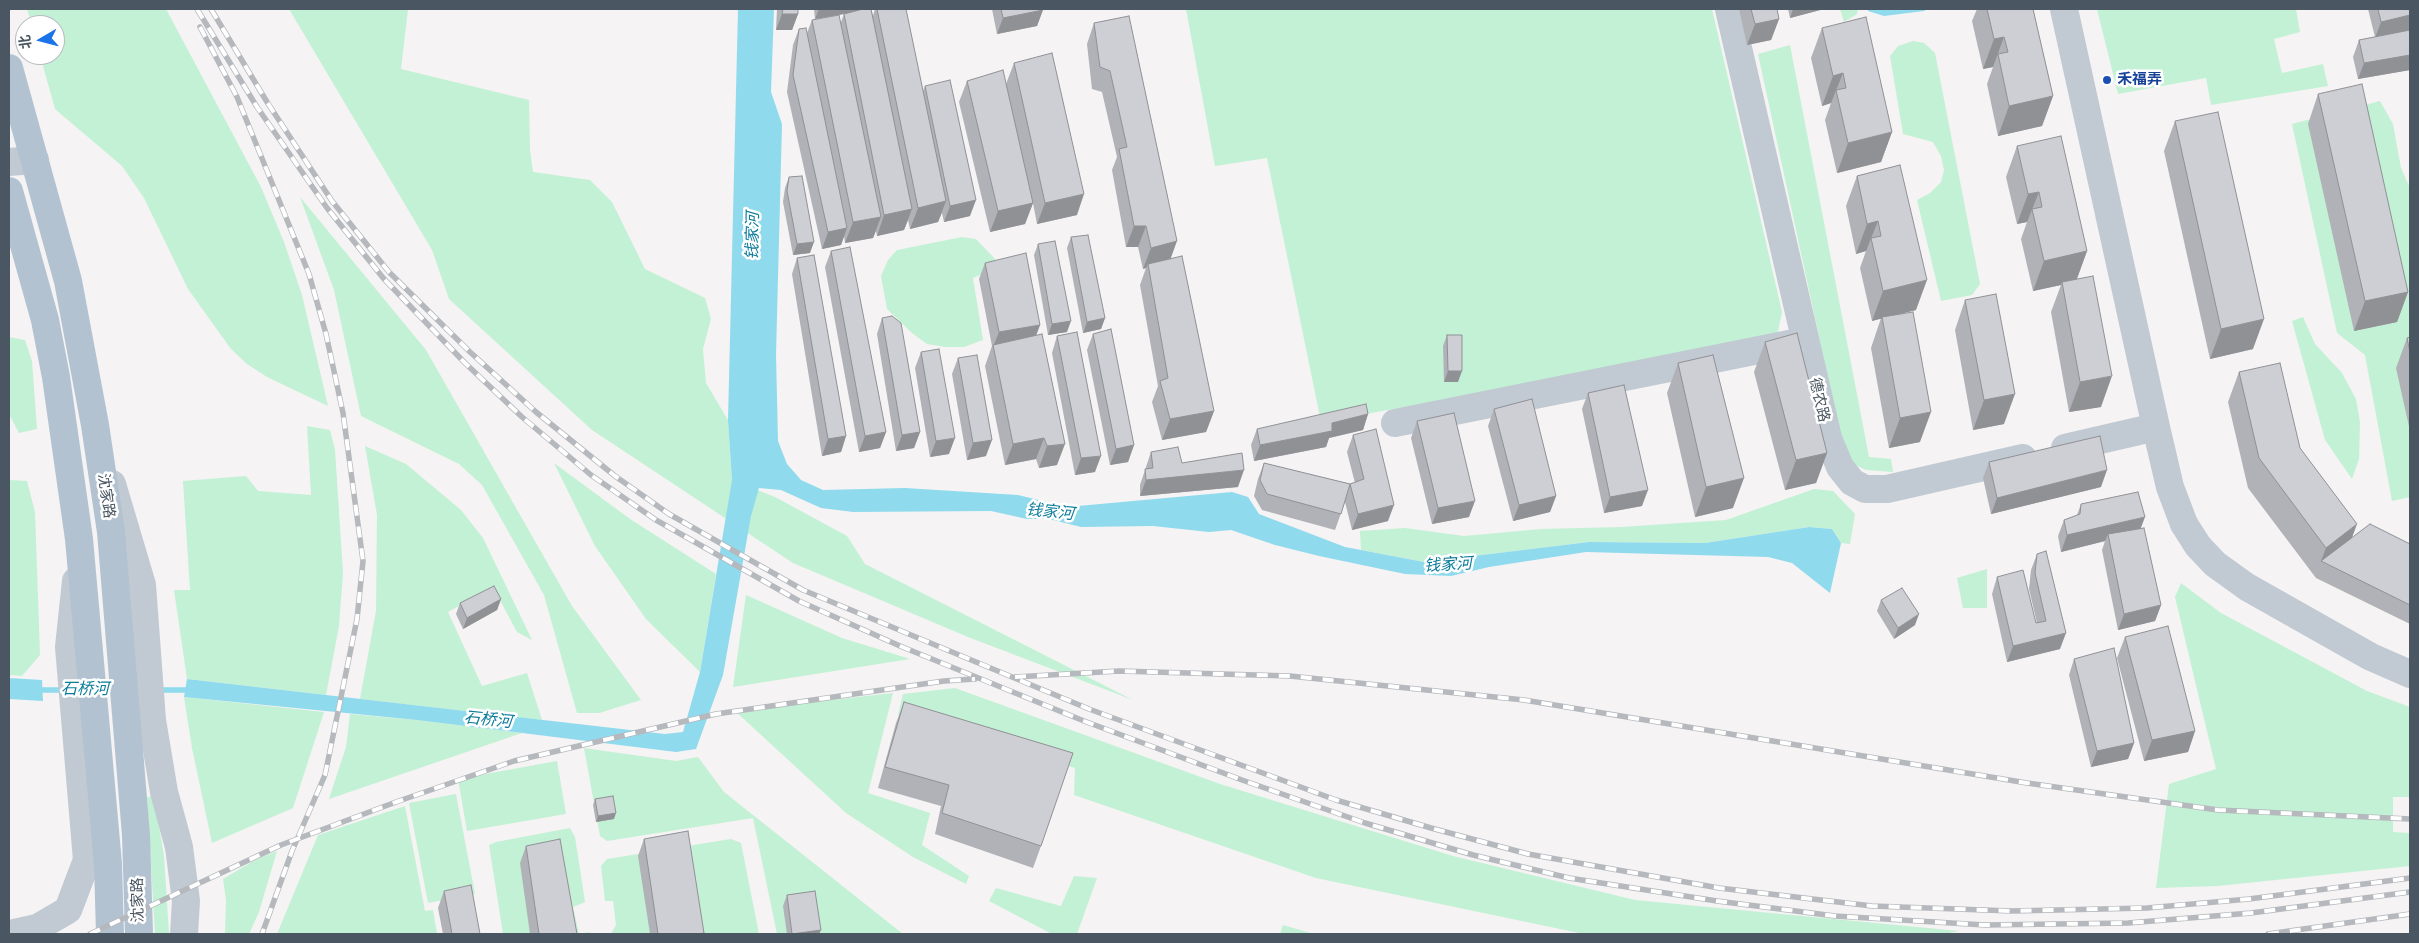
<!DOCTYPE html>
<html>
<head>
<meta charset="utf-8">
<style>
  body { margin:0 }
  #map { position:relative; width:2419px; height:943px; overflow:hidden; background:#f5f3f3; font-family:Figtree,"Noto Sans SC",sans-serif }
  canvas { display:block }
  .frame { position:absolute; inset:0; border:10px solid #4a5661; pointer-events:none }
  .north { position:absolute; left:15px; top:15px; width:50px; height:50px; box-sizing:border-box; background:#fff; border:1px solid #b7bbc0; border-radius:50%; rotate:262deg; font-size:14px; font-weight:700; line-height:20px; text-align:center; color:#4a5661 }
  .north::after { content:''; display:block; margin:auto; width:18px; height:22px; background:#1a73e8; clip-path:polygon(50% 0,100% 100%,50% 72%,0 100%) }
</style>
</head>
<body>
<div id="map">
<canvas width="2419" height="943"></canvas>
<div class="frame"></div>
<div class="north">北</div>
</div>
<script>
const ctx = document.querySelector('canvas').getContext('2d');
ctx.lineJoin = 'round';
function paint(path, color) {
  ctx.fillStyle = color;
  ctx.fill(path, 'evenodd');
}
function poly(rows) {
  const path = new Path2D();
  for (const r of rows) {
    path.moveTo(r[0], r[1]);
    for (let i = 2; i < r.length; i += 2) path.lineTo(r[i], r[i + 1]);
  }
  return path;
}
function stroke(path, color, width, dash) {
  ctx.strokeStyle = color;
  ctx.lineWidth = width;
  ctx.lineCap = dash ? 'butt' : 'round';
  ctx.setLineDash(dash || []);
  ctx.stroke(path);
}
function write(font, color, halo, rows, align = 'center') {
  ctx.font = font + ' Figtree,"Noto Sans SC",sans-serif';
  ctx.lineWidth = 5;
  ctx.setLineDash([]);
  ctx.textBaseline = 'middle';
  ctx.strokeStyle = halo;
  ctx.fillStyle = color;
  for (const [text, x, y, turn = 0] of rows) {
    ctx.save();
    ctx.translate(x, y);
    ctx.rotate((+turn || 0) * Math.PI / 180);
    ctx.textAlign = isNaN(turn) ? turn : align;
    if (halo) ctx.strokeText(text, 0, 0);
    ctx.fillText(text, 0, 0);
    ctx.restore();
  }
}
paint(poly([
  [27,9,166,9,261,187,284,242,302,295,328,406,267,377,247,364,231,349,188,289,144,198,122,166,55,109,40,55,55,55,55,25,32,25],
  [289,9,408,9,401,69,529,100,530,150,533,172,590,180,612,202,645,269,705,298,711,319,703,349,706,383,728,420,732,480,775,497,847,536,865,564,1133,700,968,637,793,563,592,430,449,299,432,250],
  [1186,9,1712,9,1782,312,1777,337,1762,343,1321,422,1267,158,1215,166],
  [1840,9,1858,9,1857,14,1844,22],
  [2097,9,2296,9,2300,32,2274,39,2282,73,2323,64,2328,86,2211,105,2206,78,2118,94],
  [1913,41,1924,43,1935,53,1980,284,1972,295,1941,301,1917,200,1930,193,1941,182,1944,170,1941,156,1933,142,1903,134,1890,56,1898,46],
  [1790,45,1869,457,1891,459,1893,472,1866,470,1853,464,1842,443,1758,54],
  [2380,101,2393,124,2401,168,2410,188,2410,497,2392,501,2365,355,2337,333,2292,124],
  [300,197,426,350,572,606,641,700,599,713,577,713,544,595,482,485,459,464,361,416,334,290],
  [962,237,976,239,996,260,989,271,973,278,983,340,964,347,946,347,927,344,912,333,887,309,881,276,888,260,897,250],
  [2303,317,2315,344,2342,373,2356,399,2360,422,2359,459,2352,479,2325,440,2292,321],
  [9,337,25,340,32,361,37,429,19,433,9,414],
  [307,426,330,430,335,450,343,573,339,626,326,695,187,679,174,590,190,590,183,481,246,476,258,491,311,495],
  [365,446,406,464,461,510,483,538,532,640,517,632,493,587,448,612,482,686,527,673,542,720,360,699,376,611,377,515],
  [554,463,630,519,716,574,700,672,646,619,595,546],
  [9,480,27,481,35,512,40,655,22,676,9,675],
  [1814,489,1833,491,1855,514,1850,544,1841,543,1832,529,1809,527,1705,543,1589,542,1424,562,1361,550,1360,531,1405,528,1464,536,1541,529,1621,527,1726,520],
  [1987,569,1987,608,1963,608,1957,578],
  [2181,583,2221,613,2367,691,2410,707,2410,797,2393,797,2393,832,2410,833,2410,866,2218,886,2156,888,2169,784,2216,769,2175,597],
  [746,595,842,638,910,659,733,687],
  [955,688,1220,784,1453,856,1635,900,1959,931,1944,934,1584,934,1316,878,1074,795,1075,768,898,715,903,694],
  [893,693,868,793,930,813,922,845,969,876,966,884,913,857,846,813,735,711],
  [184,697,324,712,293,808,212,843,192,748],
  [350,714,417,720,522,733,329,799,346,747],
  [584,748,676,761,698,757,724,792,903,934,777,934,753,818,607,841,600,836],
  [557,761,566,814,467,831,458,779],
  [456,794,475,894,428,903,409,803],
  [154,796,164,856,169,934,155,934,147,797],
  [405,806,425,911,433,910,437,934,277,934,318,835],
  [570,828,575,837,585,902,573,907,579,934,590,932,590,934,503,934,489,845,496,842],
  [731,839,741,843,759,934,611,934,616,925,613,901,605,901,601,866,607,859],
  [277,851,259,912,249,934,225,934,226,900,223,879,255,860],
  [1074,876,1097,878,1077,934,1052,934,989,901,996,888,1061,906],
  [1283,925,1314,934,1280,934]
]), '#c3f1d5');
paint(poly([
  [738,9,774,9,771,92,782,124,776,355,778,441,787,464,801,480,823,490,905,488,1018,495,1067,507,1232,492,1248,497,1259,514,1345,547,1424,562,1589,542,1705,543,1809,527,1832,529,1841,543,1830,593,1792,563,1768,557,1586,552,1489,567,1451,576,1405,574,1319,556,1275,545,1231,530,1209,532,1153,526,1081,527,1049,519,1027,519,991,511,853,512,821,508,781,490,759,488,751,516,723,675,696,749,676,752,417,720,184,697,187,679,665,734,683,732,700,672,732,480,728,420],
  [1868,9,1927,9,1924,11,1884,16,1868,11],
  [9,678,42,680,43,701,9,699]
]), '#90daee');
stroke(poly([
  [36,690,67,690],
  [156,690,192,690]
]), '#90daee', 5.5);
stroke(poly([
  [1729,9,1828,438,1840,467,1852,482,1865,489,1887,489,2023,458],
  [2064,9,2156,427,2170,487,2184,524,2198,546,2215,564,2247,587,2371,657,2410,674],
  [9,162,35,160],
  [1395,423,1799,342],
  [2065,448,2156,427],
  [112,484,142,585,152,720,164,792,179,847,186,901,184,934],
  [10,934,37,928,68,910,87,860,69,647,76,581]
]), '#c1cad2', 28);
stroke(poly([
  [9,68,68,281,95,425,111,532,136,835,139,934],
  [9,191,45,320,56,377,79,539,108,864,110,934]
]), '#b3c2d1', 28);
const rail = poly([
  [197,9,257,107,327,208,384,279,465,363,522,417,591,475,656,520,799,601,900,646,1084,721,1242,780,1365,823,1473,855,1569,878,1717,901,1835,916,1985,925,2128,923,2251,913,2410,892],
  [211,9,267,102,332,201,389,272,470,352,536,412,615,476,669,514,803,590,1089,709,1336,800,1431,828,1528,854,1719,888,1872,906,2012,911,2147,908,2249,899,2410,878],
  [200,27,237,97,309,274,326,334,343,413,363,561,357,619,325,775,292,851,262,934],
  [1015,677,1119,671,1290,676,1524,700,2027,783,2218,810,2410,819],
  [90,934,281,845,396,802,514,761,716,714,944,681,975,679],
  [2268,934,2410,914]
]);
stroke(rail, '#b5b8bd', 5.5);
stroke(rail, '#fff', 4, [11]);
paint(poly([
  [777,9,798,9,798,14,792,30,776,30],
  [814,9,871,9,873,16,875,9,877,9,923,91,925,86,970,216,944,222,942,213,938,222,910,229,908,220,904,230,877,236,876,231,873,238,845,243,844,236,841,245,822,249,787,92,793,45,799,29,807,33,812,20,841,22,844,14,815,19],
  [992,9,1043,9,1037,26,997,34],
  [1739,9,1777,9,1779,19,1771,40,1747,45],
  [1788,9,1824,9,1790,18],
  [1977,9,2033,9,2053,96,2042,126,1998,136,1987,84,1993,67,1983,69,1972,21],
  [2368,9,2410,9,2410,30,2401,32,2410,30,2410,70,2358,79,2353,57,2359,40,2375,37],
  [1094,23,1171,258,1214,411,1206,432,1162,440,1152,402,1158,386,1140,285,1146,268,1143,269,1138,247,1126,247,1112,170,1117,157,1102,92,1092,89,1087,44],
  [1822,28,1892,132,1881,162,1837,173,1825,120,1831,103,1822,106,1811,58],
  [1014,63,1077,215,1037,224,1033,203,1025,224,990,232,959,102,967,81,1006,84],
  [2318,94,2408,292,2397,322,2354,331,2308,124],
  [2175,121,2253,349,2210,359,2164,151],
  [2017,146,2087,251,2077,279,2101,407,2069,412,2051,312,2061,285,2033,291,2021,239,2027,222,2017,224,2006,177],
  [1900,165,1916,310,1899,314,1920,442,1889,448,1871,348,1881,318,1872,321,1860,268,1866,251,1856,254,1846,206,1857,176],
  [789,177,810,253,793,255,783,202,785,188],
  [1071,237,1105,318,1101,329,1083,333,1067,248],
  [1038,244,1067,332,1048,335,1034,255],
  [831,251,886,432,880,448,859,452,825,267],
  [797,258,846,436,841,452,822,456,792,274],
  [985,263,1040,325,1036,335,1057,465,1039,468,1036,459,1005,465,985,366,992,346,979,279],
  [1965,300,2004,424,1973,430,1955,330],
  [882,318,920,432,914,448,896,451,877,334],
  [1093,334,1134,445,1128,462,1110,465,1087,350],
  [1447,335,1458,382,1444,382,1443,346],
  [1057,336,1095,472,1075,475,1052,353],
  [2410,337,2410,431,2396,368,2407,338],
  [1765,342,1827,453,1816,483,1785,490,1754,372],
  [921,352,949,454,930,457,915,368],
  [958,358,986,456,967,460,952,374],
  [1678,363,1733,508,1695,517,1667,393],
  [2239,372,2300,448,2352,537,2410,544,2410,624,2316,578,2248,488,2228,402],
  [1588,393,1642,506,1604,513,1582,409],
  [1494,409,1556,496,1550,512,1513,521,1488,426],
  [1368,414,1363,430,1329,438,1326,447,1254,461,1251,445,1257,429],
  [1417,421,1469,517,1432,524,1411,438],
  [1353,435,1388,521,1352,530,1345,502,1335,530,1262,510,1254,496,1258,479,1264,463,1350,484,1355,483,1347,452],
  [1151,452,1182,463,1238,487,1140,496,1140,485],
  [1989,462,2101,487,1991,514,1983,478],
  [2081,504,2141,528,2161,605,2155,621,2118,630,2102,550,2105,541,2061,552,2058,536,2064,520,2077,515],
  [2037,554,2060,649,2007,662,1992,594,1997,577,2037,623,2029,589,2031,570],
  [501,599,497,610,463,629,456,614,460,603],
  [1881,600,1915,625,1894,639,1877,611],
  [2125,637,2195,731,2188,752,2144,761,2117,658],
  [2074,659,2134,743,2128,759,2091,767,2069,675],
  [904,702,1041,846,1033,868,935,834,941,806,878,788,896,723],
  [595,799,614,819,596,822,593,805],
  [644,839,704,933,704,934,650,934,638,856],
  [526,846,577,934,530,934,520,863],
  [444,891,480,934,443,934,438,908],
  [787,895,819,934,787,934,783,906]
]), '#b0b2b7');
paint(poly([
  [819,9,867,9,867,10,815,19],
  [1793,9,1824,9,1790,18],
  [1043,10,1037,26,997,34,1003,18],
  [782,14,798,14,792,30,776,30],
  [2410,15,2410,30,2375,38,2381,22],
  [1779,19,1771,40,1747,45,1755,24],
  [2004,37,1993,67,1983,69,1994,39],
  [2410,55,2410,70,2358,79,2364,63],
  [1843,73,1831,103,1822,106,1833,76],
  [2053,96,2042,126,1998,136,2009,106],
  [1892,132,1881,162,1837,173,1848,143],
  [2039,192,2027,222,2017,224,2028,194],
  [1084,194,1077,215,1037,224,1045,203],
  [976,200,970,216,944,222,950,206],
  [946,201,938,222,910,229,918,208],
  [1033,203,1025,224,990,232,998,211],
  [912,209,904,230,877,236,884,215],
  [881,217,873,238,845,243,853,222],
  [1878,221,1866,251,1856,254,1867,224],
  [1134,226,1146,226,1138,247,1126,247],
  [847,228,841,245,822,249,828,232],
  [1177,241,1169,263,1148,264,1146,268,1143,269,1151,248],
  [814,242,810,253,793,255,797,244],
  [2087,251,2076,281,2062,282,2061,285,2033,291,2044,261],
  [1927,280,1916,310,1872,321,1883,291],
  [2408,292,2397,322,2354,331,2365,301],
  [1105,318,1101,329,1083,333,1087,322],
  [2264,319,2253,349,2210,359,2221,329],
  [1071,321,1067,332,1048,335,1052,324],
  [1040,325,1034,341,993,347,999,332],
  [1448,371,1462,371,1458,382,1444,382],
  [2112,376,2101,407,2069,412,2080,382],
  [2015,394,2004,424,1973,430,1984,400],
  [1214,411,1206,432,1162,440,1170,419],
  [1931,412,1920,442,1889,448,1900,418],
  [1368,414,1363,430,1329,438,1326,447,1254,461,1260,445,1332,423],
  [886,432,880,448,859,452,865,436],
  [920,432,914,448,896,451,902,435],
  [846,436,841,452,822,456,828,439],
  [955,438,949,454,930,457,936,441],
  [1044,438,1036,459,1005,465,1013,444],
  [992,440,986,456,967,460,973,443],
  [1065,444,1057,465,1039,468,1047,446],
  [1134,445,1128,462,1110,465,1116,449],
  [1827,453,1816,483,1785,490,1796,460],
  [1101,456,1095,472,1075,475,1081,458],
  [1244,470,1238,487,1140,496,1146,480],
  [2107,470,2101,487,1991,514,1997,498],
  [1744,478,1733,508,1695,517,1706,487],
  [1648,490,1642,506,1604,513,1610,497],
  [1556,496,1550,512,1513,521,1519,505],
  [1475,501,1469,517,1432,524,1438,508],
  [1394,505,1388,521,1352,530,1358,514],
  [2145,517,2139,533,2108,534,2105,541,2061,552,2067,535],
  [2357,524,2346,554,2321,561,2326,548],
  [501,599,497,610,463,629,467,618],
  [2161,605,2155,621,2118,630,2124,614],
  [1919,614,1915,625,1894,639,1898,628],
  [2066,633,2060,649,2007,662,2013,646],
  [2195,731,2188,752,2144,761,2152,740],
  [2134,743,2128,759,2091,767,2097,751],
  [616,813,614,819,596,822,598,816],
  [821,930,819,934,792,934]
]), '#909195');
const building = poly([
  [783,9,798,9,798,14,782,14,783,9],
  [863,9,871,9,912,209,884,215,844,14,863,9],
  [877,9,906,9,946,201,918,208,877,9],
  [1001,9,1043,9,1043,10,1003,18,1001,9],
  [1751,9,1777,9,1779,19,1755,24,1751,9],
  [1987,9,2033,9,2053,96,2009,106,1998,54,2008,52,2004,37,1994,39,1987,9],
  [2378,9,2410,9,2410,15,2381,22,2378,9],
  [839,15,881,217,853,222,812,20,839,15],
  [1129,16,1177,241,1151,248,1146,226,1134,226,1119,149,1127,147,1110,71,1100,67,1094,23,1129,16],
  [1866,17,1892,132,1848,143,1836,90,1846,88,1843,73,1833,76,1822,28,1866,17],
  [806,28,847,228,828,232,793,75,799,29,806,28],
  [2410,30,2410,55,2364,63,2359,40,2410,30],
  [1052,53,1084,194,1045,203,1014,63,1052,53],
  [1003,70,1033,203,998,211,967,81,1003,70],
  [950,80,976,200,950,206,925,86,950,80],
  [2362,84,2408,292,2365,301,2318,94,2362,84],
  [2218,112,2264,319,2221,329,2175,121,2218,112],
  [2061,136,2087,251,2044,261,2032,209,2042,207,2039,192,2028,194,2017,146,2061,136],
  [1900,165,1927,280,1883,291,1871,238,1881,236,1878,221,1867,224,1857,176,1900,165],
  [802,176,814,242,797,244,787,191,789,177,802,176],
  [1088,235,1105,318,1087,322,1071,237,1088,235],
  [1055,241,1071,321,1052,324,1038,244,1055,241],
  [850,247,886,432,865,436,831,251,850,247],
  [1026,253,1040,325,999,332,985,263,1026,253],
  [814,255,846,436,828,439,797,258,814,255],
  [1182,256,1214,411,1170,419,1160,381,1168,378,1148,264,1182,256],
  [2093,276,2112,376,2080,382,2062,282,2093,276],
  [1996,294,2015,394,1984,400,1965,300,1996,294],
  [1913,312,1931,412,1900,418,1882,317,1913,312],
  [892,316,901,323,920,432,902,435,882,318,892,316],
  [1111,329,1134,445,1116,449,1093,334,1111,329],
  [1077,332,1101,456,1081,458,1057,336,1077,332],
  [1797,333,1827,453,1796,460,1765,342,1797,333],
  [1042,334,1065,444,1047,446,1044,438,1013,444,993,345,1042,334],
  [1447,335,1462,335,1462,371,1448,371,1447,335],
  [2410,337,2410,352,2407,338,2410,337],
  [939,349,955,438,936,441,921,352,939,349],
  [977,355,992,440,973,443,958,358,977,355],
  [1713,355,1744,478,1706,487,1678,363,1713,355],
  [2280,363,2300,448,2357,524,2326,548,2259,458,2239,372,2280,363],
  [1624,385,1648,490,1610,497,1588,393,1624,385],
  [1532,399,1556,496,1519,505,1494,409,1532,399],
  [1366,404,1368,414,1332,423,1332,431,1260,445,1257,429,1366,404],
  [1454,413,1475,501,1438,508,1417,421,1454,413],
  [1376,429,1394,505,1358,514,1350,484,1341,514,1267,494,1260,480,1264,463,1350,484,1364,479,1353,435,1376,429],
  [2100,436,2107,470,1997,498,1989,462,2100,436],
  [1178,447,1182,463,1242,453,1244,470,1146,480,1145,469,1153,468,1151,452,1178,447],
  [2138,492,2145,517,2067,535,2064,520,2080,514,2081,504,2138,492],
  [2370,524,2410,544,2410,605,2321,561,2370,524],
  [2144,528,2161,605,2124,614,2108,534,2144,528],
  [2046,551,2066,633,2013,646,1997,577,2023,570,2036,623,2046,621,2035,573,2037,554,2046,551],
  [494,586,501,599,467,618,460,603,494,586],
  [1902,588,1919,614,1898,628,1881,600,1902,588],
  [2168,626,2195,731,2152,740,2125,637,2168,626],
  [2114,648,2134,743,2097,751,2074,659,2114,648],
  [904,702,1073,753,1041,846,942,813,949,785,885,767,904,702],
  [613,796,616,813,598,816,595,799,613,796],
  [688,831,704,933,699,934,658,934,644,839,688,831],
  [560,839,577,934,539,934,526,846,560,839],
  [471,885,480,934,452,934,444,891,471,885],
  [815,891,821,930,792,934,787,895,815,891]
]);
paint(building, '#cdcfd5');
stroke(building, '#909195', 1);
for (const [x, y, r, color] of [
  [2107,80,5,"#1a4fb4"]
]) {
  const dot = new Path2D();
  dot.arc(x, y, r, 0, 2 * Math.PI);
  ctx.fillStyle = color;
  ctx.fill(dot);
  stroke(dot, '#fff', 2);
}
write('bold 15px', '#164399', '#fff', [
  ["禾福弄",2117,80]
], 'left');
write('15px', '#4a5661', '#fff', [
  ["德农路",1819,400,77],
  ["沈家路",106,496,82],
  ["沈家路",138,900,-91]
]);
write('italic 16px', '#0c7c9b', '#fff', [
  ["钱家河",753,236,-89],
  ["钱家河",1050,512,6],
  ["钱家河",1448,565,-3],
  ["石桥河",85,689],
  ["石桥河",488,720,6]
]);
</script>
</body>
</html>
